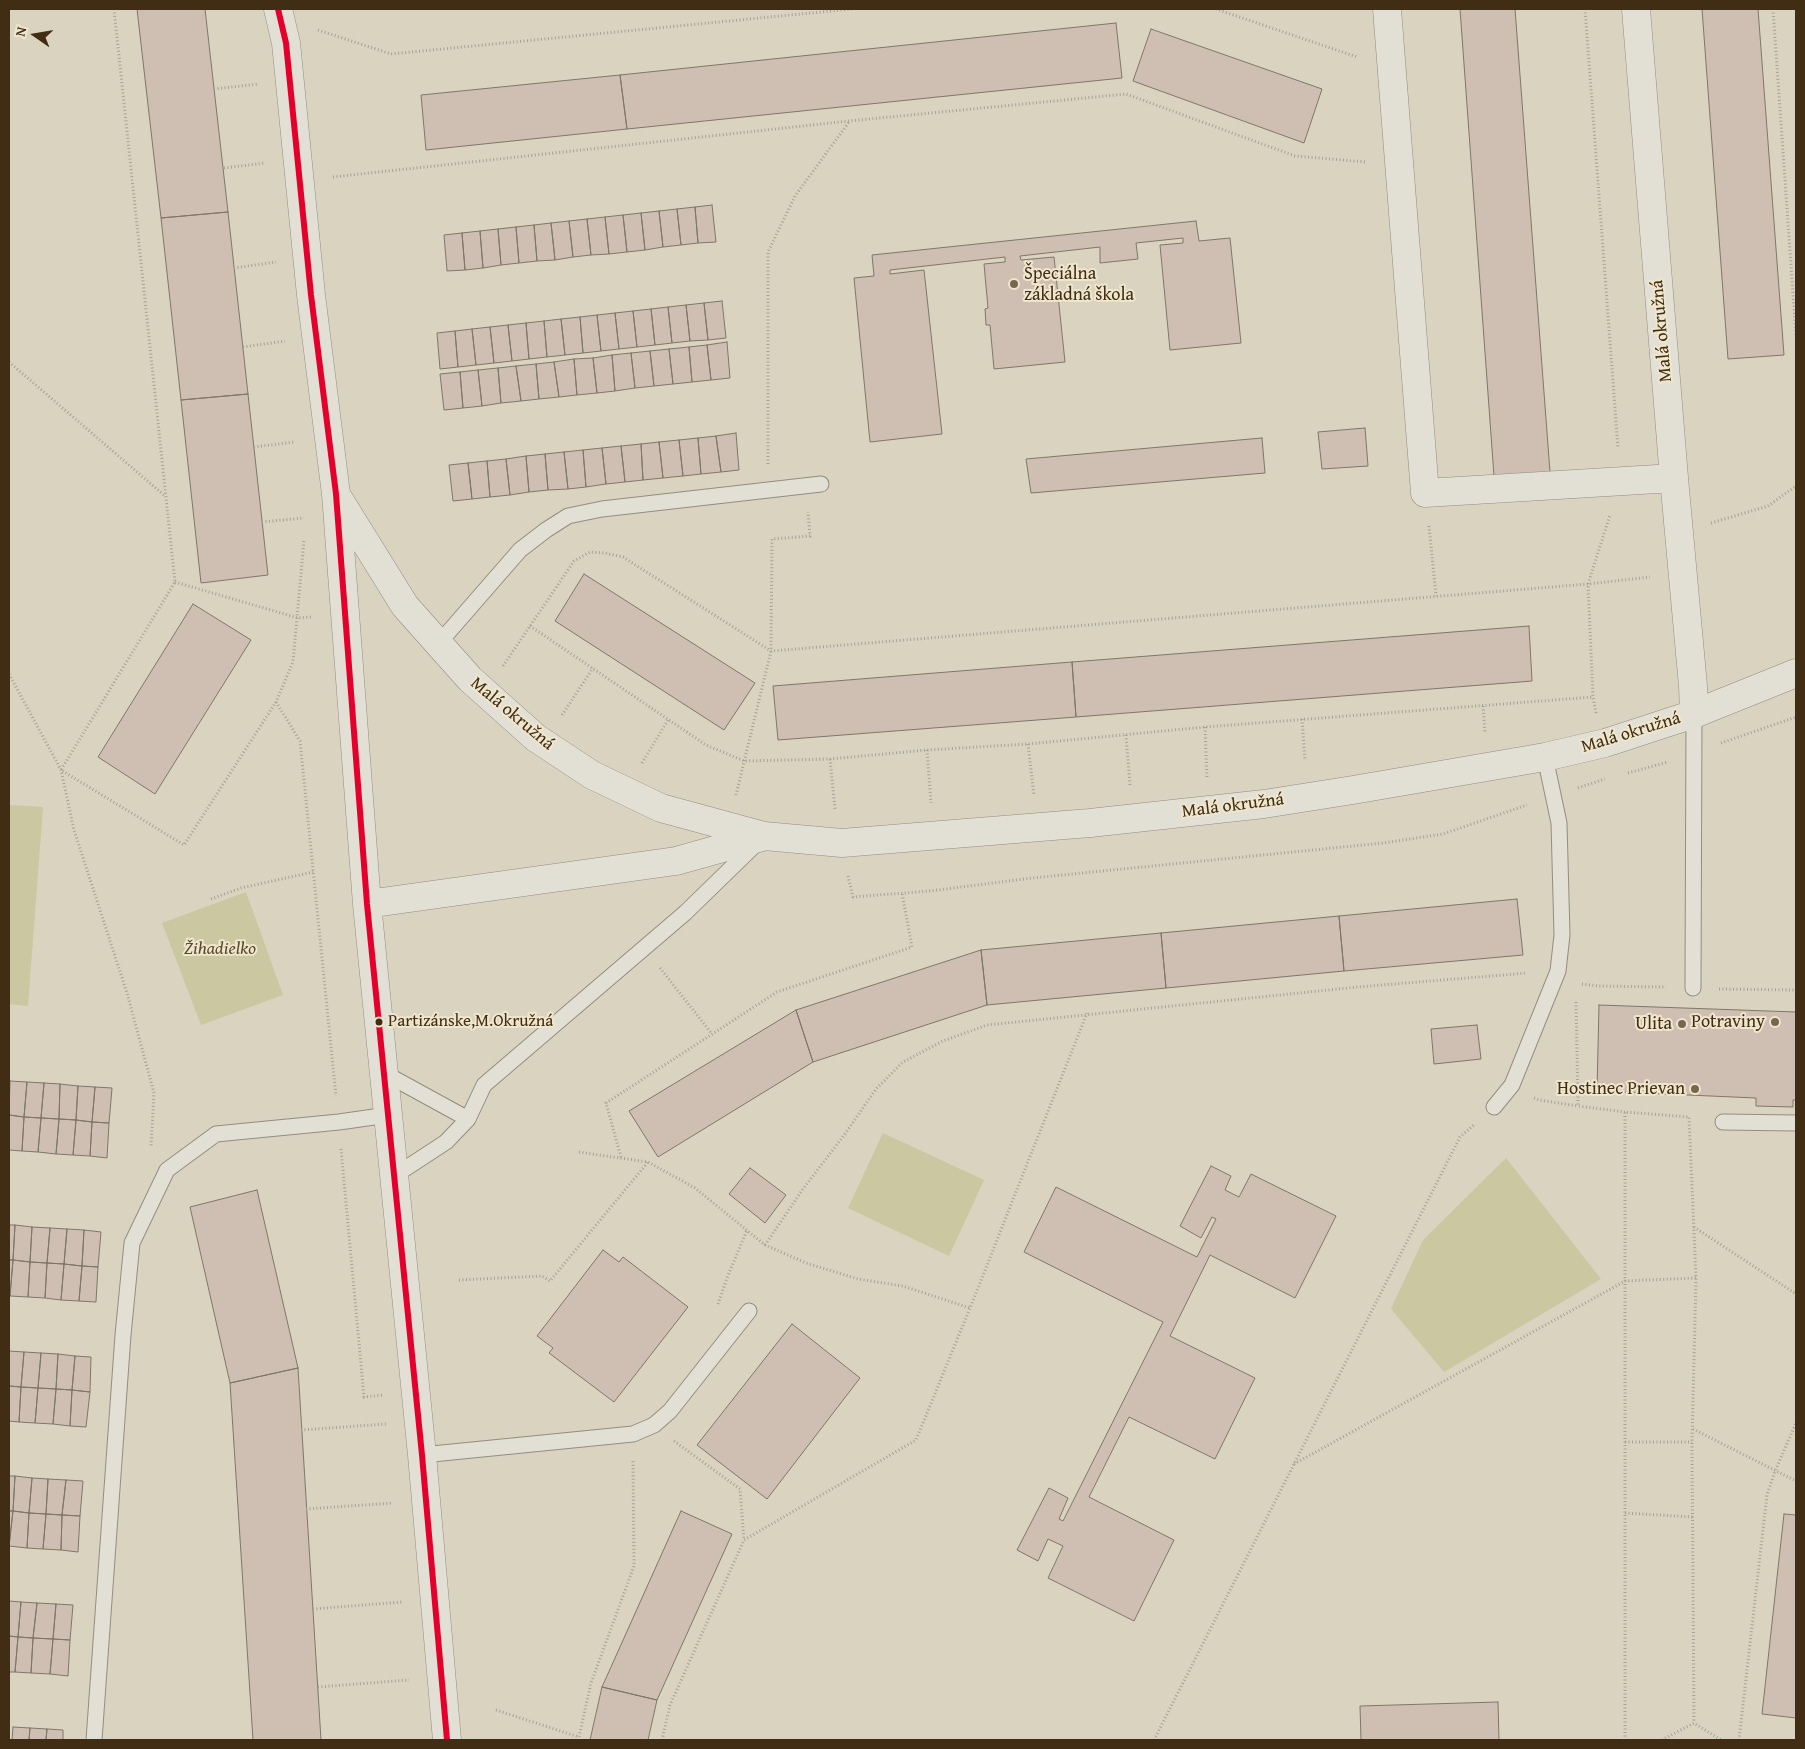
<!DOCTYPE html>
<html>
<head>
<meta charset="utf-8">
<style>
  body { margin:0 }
  #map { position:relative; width:1805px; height:1749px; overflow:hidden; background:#dad3bf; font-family:"Gentium Book Plus",serif }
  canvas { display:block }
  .frame { position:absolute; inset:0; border:10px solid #412d13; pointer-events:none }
  .north { position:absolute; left:10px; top:10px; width:50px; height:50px; -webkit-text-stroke:4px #efe6ce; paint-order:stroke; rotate:283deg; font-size:14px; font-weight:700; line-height:20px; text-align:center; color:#412d13 }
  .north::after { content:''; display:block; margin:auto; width:18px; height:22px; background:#412d13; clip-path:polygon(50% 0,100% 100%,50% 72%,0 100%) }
</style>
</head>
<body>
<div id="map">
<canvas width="1805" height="1749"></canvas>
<div class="frame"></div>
<div class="north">N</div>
</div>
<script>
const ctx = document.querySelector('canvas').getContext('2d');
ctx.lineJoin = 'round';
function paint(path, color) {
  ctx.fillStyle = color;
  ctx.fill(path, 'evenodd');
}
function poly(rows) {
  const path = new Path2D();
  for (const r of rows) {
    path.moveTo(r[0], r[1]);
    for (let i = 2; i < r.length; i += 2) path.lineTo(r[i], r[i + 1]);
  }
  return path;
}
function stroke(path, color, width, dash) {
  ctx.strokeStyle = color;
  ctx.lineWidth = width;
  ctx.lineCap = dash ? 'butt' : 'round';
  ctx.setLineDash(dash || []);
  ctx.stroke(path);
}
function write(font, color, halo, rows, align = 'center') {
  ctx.font = font + ' "Gentium Book Plus",serif';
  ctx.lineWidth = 4;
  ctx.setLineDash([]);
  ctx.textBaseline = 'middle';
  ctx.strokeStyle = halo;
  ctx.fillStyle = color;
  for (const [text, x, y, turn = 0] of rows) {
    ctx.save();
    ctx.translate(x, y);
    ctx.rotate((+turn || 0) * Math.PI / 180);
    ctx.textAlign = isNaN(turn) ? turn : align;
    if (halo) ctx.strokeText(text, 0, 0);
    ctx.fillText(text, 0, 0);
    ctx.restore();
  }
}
paint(poly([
  [9,805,43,807,28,1006,9,1004],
  [246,892,283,995,201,1025,162,923],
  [883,1133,984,1180,949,1256,848,1208],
  [1506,1158,1601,1279,1444,1372,1391,1309,1423,1240]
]), '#cac7a1');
const building = poly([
  [137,9,205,9,228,212,161,218,137,9],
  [1460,9,1515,9,1550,472,1494,476,1460,9],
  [1702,9,1758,9,1784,355,1728,359,1702,9],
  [1116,23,1122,78,627,129,620,75,1116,23],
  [1151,29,1322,89,1304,143,1133,81,1151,29],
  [620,75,627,129,426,150,421,95,620,75],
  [712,205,716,242,698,243,695,207,712,205],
  [695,207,698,243,681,245,677,209,695,207],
  [677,209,681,245,663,247,659,211,677,209],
  [659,211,663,247,645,250,641,213,659,211],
  [228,212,248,394,181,400,161,218,228,212],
  [641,213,645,250,627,252,623,215,641,213],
  [623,215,627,252,609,254,605,217,623,215],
  [605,217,609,254,591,255,587,219,605,217],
  [587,219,591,255,573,257,569,221,587,219],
  [569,221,573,257,555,260,551,223,569,221],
  [1196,221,1199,241,1230,238,1241,343,1170,350,1160,245,1183,243,1183,238,1136,243,1138,259,1100,263,1100,247,1020,256,1021,260,1054,257,1065,362,994,369,990,325,986,325,985,309,988,308,984,264,1005,262,1005,257,890,270,890,274,924,270,942,434,870,442,854,278,874,276,872,255,1196,221],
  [551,223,555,260,537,261,534,225,551,223],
  [534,225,537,261,519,263,516,227,534,225],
  [516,227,519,263,501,265,498,229,516,227],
  [498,229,501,265,483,268,480,231,498,229],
  [480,231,483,268,465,270,462,233,480,231],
  [462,233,465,270,447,271,444,235,462,233],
  [722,301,726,338,708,340,704,303,722,301],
  [704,303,708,340,690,341,686,305,704,303],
  [686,305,690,341,672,343,668,307,686,305],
  [668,307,672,343,655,345,651,309,668,307],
  [651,309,655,345,637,347,633,311,651,309],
  [633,311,637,347,619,349,615,313,633,311],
  [615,313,619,349,601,351,597,315,615,313],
  [597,315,601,351,583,353,580,317,597,315],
  [580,317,583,353,565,355,561,319,580,317],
  [561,319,565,355,547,357,544,321,561,319],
  [544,321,547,357,529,359,526,323,544,321],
  [526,323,529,359,512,361,508,325,526,323],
  [508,325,512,361,494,363,490,327,508,325],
  [490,327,494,363,476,365,472,329,490,327],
  [472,329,476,365,458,367,455,331,472,329],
  [455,331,458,367,440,369,437,333,455,331],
  [727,342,730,378,711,380,707,345,727,342],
  [707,345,711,380,692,382,689,347,707,345],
  [689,347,692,382,673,384,669,349,689,347],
  [669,349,673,384,654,386,650,351,669,349],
  [650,351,654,386,635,388,631,353,650,351],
  [631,353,635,388,615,391,612,355,631,353],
  [612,355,615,391,597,393,593,358,612,355],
  [593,358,597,393,577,395,574,359,593,358],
  [574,359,577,395,559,397,554,362,574,359],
  [554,362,559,397,539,399,536,364,554,362],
  [536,364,539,399,521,401,516,366,536,364],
  [516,366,521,401,501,403,498,368,516,366],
  [498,368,501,403,482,406,478,370,498,368],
  [478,370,482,406,463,408,460,372,478,370],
  [460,372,463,408,444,410,440,374,460,372],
  [248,394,268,575,201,583,181,400,248,394],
  [1365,428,1368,466,1322,469,1318,432,1365,428],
  [736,433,739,470,721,472,716,436,736,433],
  [716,436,721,472,701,474,698,438,716,436],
  [698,438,701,474,683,476,679,440,698,438],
  [1262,438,1265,473,1031,493,1026,459,1262,438],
  [679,440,683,476,663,478,659,442,679,440],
  [659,442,663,478,643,480,641,444,659,442],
  [641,444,643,480,625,482,621,446,641,444],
  [621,446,625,482,606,484,602,448,621,446],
  [602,448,606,484,586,487,583,450,602,448],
  [583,450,586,487,568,489,564,452,583,450],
  [564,452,568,489,548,490,545,454,564,452],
  [545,454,548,490,529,492,526,456,545,454],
  [526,456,529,492,510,495,506,459,526,456],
  [506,459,510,495,490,497,487,461,506,459],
  [487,461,490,497,472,499,468,463,487,461],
  [468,463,472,499,453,501,449,465,468,463],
  [584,574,755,683,724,730,555,621,584,574],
  [193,604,251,640,155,794,98,757,193,604],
  [1529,626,1532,681,1076,717,1072,662,1529,626],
  [1072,662,1076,717,778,740,773,686,1072,662],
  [1517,899,1523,955,1344,971,1339,916,1517,899],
  [1339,916,1344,971,1166,988,1161,933,1339,916],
  [1161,933,1166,988,987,1005,981,950,1161,933],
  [981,950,987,1005,813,1062,796,1010,981,950],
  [1599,1005,1796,1012,1796,1100,1793,1100,1793,1107,1756,1106,1756,1098,1597,1091,1599,1005],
  [796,1010,813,1062,658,1157,629,1111,796,1010],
  [1477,1025,1481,1059,1434,1064,1431,1029,1477,1025],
  [10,1081,27,1082,24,1117,9,1115,10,1081],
  [27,1082,44,1083,41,1118,24,1117,27,1082],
  [44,1083,60,1084,59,1119,41,1118,44,1083],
  [60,1084,78,1086,76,1120,59,1119,60,1084],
  [78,1086,95,1087,92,1122,76,1120,78,1086],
  [95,1087,112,1088,109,1123,92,1122,95,1087],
  [9,1115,24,1117,22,1151,9,1150,9,1115],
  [24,1117,41,1118,38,1152,22,1151,24,1117],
  [41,1118,59,1119,56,1154,38,1152,41,1118],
  [59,1119,76,1120,73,1155,56,1154,59,1119],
  [76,1120,92,1122,90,1156,73,1155,76,1120],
  [92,1122,109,1123,107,1158,90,1156,92,1122],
  [1211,1166,1231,1176,1225,1190,1239,1197,1251,1174,1336,1216,1295,1298,1210,1255,1170,1336,1255,1378,1215,1459,1129,1417,1089,1497,1174,1540,1134,1621,1048,1578,1063,1546,1048,1539,1038,1561,1017,1550,1049,1488,1068,1498,1059,1519,1063,1521,1163,1322,1024,1252,1056,1187,1197,1257,1216,1219,1212,1217,1201,1238,1180,1226,1211,1166],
  [750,1168,786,1195,765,1223,729,1194,750,1168],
  [257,1190,298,1368,230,1383,190,1207,257,1190],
  [9,1225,15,1225,13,1260,9,1260,9,1225],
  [15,1225,32,1227,30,1262,13,1260,15,1225],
  [32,1227,50,1228,47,1263,30,1262,32,1227],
  [50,1228,67,1229,64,1264,47,1263,50,1228],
  [67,1229,84,1230,82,1266,64,1264,67,1229],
  [84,1230,101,1232,98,1267,82,1266,84,1230],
  [603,1250,619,1262,623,1257,688,1307,614,1402,549,1353,553,1348,537,1336,603,1250],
  [9,1260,13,1260,10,1296,9,1296,9,1260],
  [13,1260,30,1262,28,1297,10,1296,13,1260],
  [30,1262,47,1263,45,1298,28,1297,30,1262],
  [47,1263,64,1264,61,1300,45,1298,47,1263],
  [64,1264,82,1266,79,1301,61,1300,64,1264],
  [82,1266,98,1267,96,1302,79,1301,82,1266],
  [792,1324,860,1378,767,1499,697,1445,792,1324],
  [9,1351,24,1352,21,1387,9,1386,9,1351],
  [24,1352,41,1353,38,1388,21,1387,24,1352],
  [41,1353,58,1354,56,1389,38,1388,41,1353],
  [58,1354,75,1356,72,1390,56,1389,58,1354],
  [75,1356,91,1357,90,1392,72,1390,75,1356],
  [298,1368,321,1740,253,1740,230,1383,298,1368],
  [9,1386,21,1387,19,1422,9,1421,9,1386],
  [21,1387,38,1388,35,1423,19,1422,21,1387],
  [38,1388,56,1389,53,1424,35,1423,38,1388],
  [56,1389,72,1390,70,1426,53,1424,56,1389],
  [72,1390,90,1392,86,1427,70,1426,72,1390],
  [9,1476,15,1476,13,1511,9,1511,9,1476],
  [15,1476,32,1478,29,1513,13,1511,15,1476],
  [32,1478,48,1479,46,1514,29,1513,32,1478],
  [48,1479,66,1480,62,1515,46,1514,48,1479],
  [66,1480,83,1481,80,1516,62,1515,66,1480],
  [9,1511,13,1511,9,1546,9,1511],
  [13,1511,29,1513,27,1548,9,1546,13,1511],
  [681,1511,732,1534,657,1700,602,1687,681,1511],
  [29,1513,46,1514,43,1549,27,1548,29,1513],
  [46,1514,62,1515,61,1550,43,1549,46,1514],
  [1784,1514,1796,1515,1796,1718,1762,1714,1784,1514],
  [62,1515,80,1516,78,1552,61,1550,62,1515],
  [9,1601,21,1602,18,1637,9,1636,9,1601],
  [21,1602,37,1603,33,1638,18,1637,21,1602],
  [37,1603,56,1604,53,1639,33,1638,37,1603],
  [56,1604,73,1605,70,1640,53,1639,56,1604],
  [9,1636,18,1637,15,1672,9,1672,9,1636],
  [18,1637,33,1638,31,1673,15,1672,18,1637],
  [33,1638,53,1639,50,1674,31,1673,33,1638],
  [53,1639,70,1640,68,1676,50,1674,53,1639],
  [602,1687,657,1700,648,1740,590,1740,602,1687],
  [1498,1702,1499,1740,1361,1740,1360,1706,1498,1702],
  [13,1727,30,1728,29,1740,12,1740,13,1727],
  [30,1728,47,1729,46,1740,29,1740,30,1728],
  [47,1729,63,1730,63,1740,46,1740,47,1729]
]);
paint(building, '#cfbfb3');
stroke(building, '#7e7769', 1);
const lane = poly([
  [439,643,520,550,546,530,568,516,602,509,821,484],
  [1693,988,1694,714],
  [384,1073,468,1119],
  [1494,1107,1512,1085,1558,971,1562,935,1559,823,1545,757],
  [1723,1122,1796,1123],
  [394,1176,446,1142,468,1119,484,1085,685,913,757,843],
  [422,1455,633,1434,654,1425,670,1411,749,1311],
  [94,1740,123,1335,132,1243,167,1170,216,1134,339,1122,388,1115]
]);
const street = poly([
  [278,9,286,43,311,295,336,494,367,904,422,1455,447,1740],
  [1387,9,1425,493,1674,478],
  [1636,9,1674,478,1693,686,1694,714],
  [338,498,405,606,470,679,536,738,592,775,661,808,764,836,842,843,1090,823,1264,804,1353,790,1545,757,1605,743,1694,714,1796,673],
  [367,904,676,861,762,837]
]);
stroke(lane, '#948d7f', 17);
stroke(street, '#948d7f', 29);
stroke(poly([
  [114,9,175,582,61,770,184,845,276,702,293,662,304,540],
  [1216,9,1357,57],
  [1585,9,1618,448],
  [1773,9,1796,336],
  [318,30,391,54,852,9],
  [214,89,258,84],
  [224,168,265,163],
  [333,177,849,121,1126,94,1295,156,1366,162],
  [234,268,276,262],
  [243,347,285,341],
  [9,362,165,496],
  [254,447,295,442],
  [768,464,768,252,795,196,849,122],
  [262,522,304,518],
  [1711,523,1768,506,1796,486],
  [1429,526,1436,596],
  [175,582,298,618,312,617],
  [530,626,706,745,744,761,830,759,927,750,1028,744,1205,727,1593,697],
  [503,666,574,561,590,552,605,553,623,557,771,651,1588,584,1650,577],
  [9,674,61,770,74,830,127,993,154,1093,151,1147],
  [276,702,300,741,336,1096],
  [1483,706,1485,733],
  [1596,713,1593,697,1588,584,1610,515],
  [562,715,593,668],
  [1302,719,1305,760],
  [1205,727,1207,778],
  [1126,735,1130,785],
  [1721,743,1796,717],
  [1028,744,1034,796],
  [927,750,931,803],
  [830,759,835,809],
  [642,763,668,720],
  [1628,773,1668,762],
  [1578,788,1605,779],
  [736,795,771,651,772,539,810,536,808,512],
  [848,876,853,897,930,891,1032,878,1383,843,1443,834,1527,805],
  [211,899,241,888,313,872],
  [660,968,712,1034],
  [1582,984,1599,986,1666,987],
  [1719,989,1796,990],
  [1576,1002,1578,1106,1625,1112],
  [1534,1098,1539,1100,1578,1106],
  [341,1149,364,1397,384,1395],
  [579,1152,648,1162,695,1188,765,1245,806,1263,858,1279,903,1286,970,1308],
  [621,1157,606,1103,777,992,912,947,902,893],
  [1694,1227,1796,1294],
  [765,1245,803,1189,845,1134,876,1089,903,1062,943,1041,987,1025,1358,987,1527,973],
  [459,1280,542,1276,550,1281,648,1162],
  [718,1304,727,1278,747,1230],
  [1693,1429,1796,1481],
  [301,1430,386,1424],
  [674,1441,740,1489,744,1540],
  [1625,1442,1692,1442],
  [1294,1464,1625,1281,1696,1278],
  [306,1509,393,1503],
  [1625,1513,1693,1517],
  [313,1609,402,1602],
  [318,1687,409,1680],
  [496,1710,579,1737,591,1683,634,1566,633,1459],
  [662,1740,670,1705,744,1540,916,1440,970,1308,1087,1013],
  [1154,1740,1460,1137,1475,1124],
  [1625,1740,1625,1112,1689,1117,1696,1278,1692,1442,1694,1723],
  [1662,1740,1694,1723,1721,1740],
  [1739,1740,1767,1495,1775,1471,1796,1423]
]), '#a6a196', 3, [1, 2.5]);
stroke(lane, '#e2dfd5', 15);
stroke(street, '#e2dfd5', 28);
stroke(poly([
  [278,9,286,43,311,295,336,494,367,904,422,1455,447,1740]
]), '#e4002b', 6);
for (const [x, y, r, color] of [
  [1014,284,5,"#77674f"],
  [379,1022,4.5,"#412d13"],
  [1775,1022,5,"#77674f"],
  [1682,1024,5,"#77674f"],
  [1695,1089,5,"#77674f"]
]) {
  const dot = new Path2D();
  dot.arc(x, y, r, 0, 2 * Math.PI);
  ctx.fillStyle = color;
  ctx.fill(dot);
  stroke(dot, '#efe6ce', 2);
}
write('17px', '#412d13', '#efe6ce', [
  ["Partizánske,M.Okružná",388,1022]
], 'left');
write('18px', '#412d13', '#efe6ce', [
  ["Špeciálna",1024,274,"left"],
  ["základná škola",1024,295,"left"],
  ["Potraviny",1765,1022],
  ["Ulita",1672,1024],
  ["Hostinec Prievan",1685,1089]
], 'right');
write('18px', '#412d13', '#efe6ce', [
  ["Malá okružná",1662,331,-95],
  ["Malá okružná",512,714,40],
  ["Malá okružná",1631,733,-17],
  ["Malá okružná",1233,806,-7]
]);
write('italic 18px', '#5a4a2a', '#efe6ce', [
  ["Žihadielko",220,949]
]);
</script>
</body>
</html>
